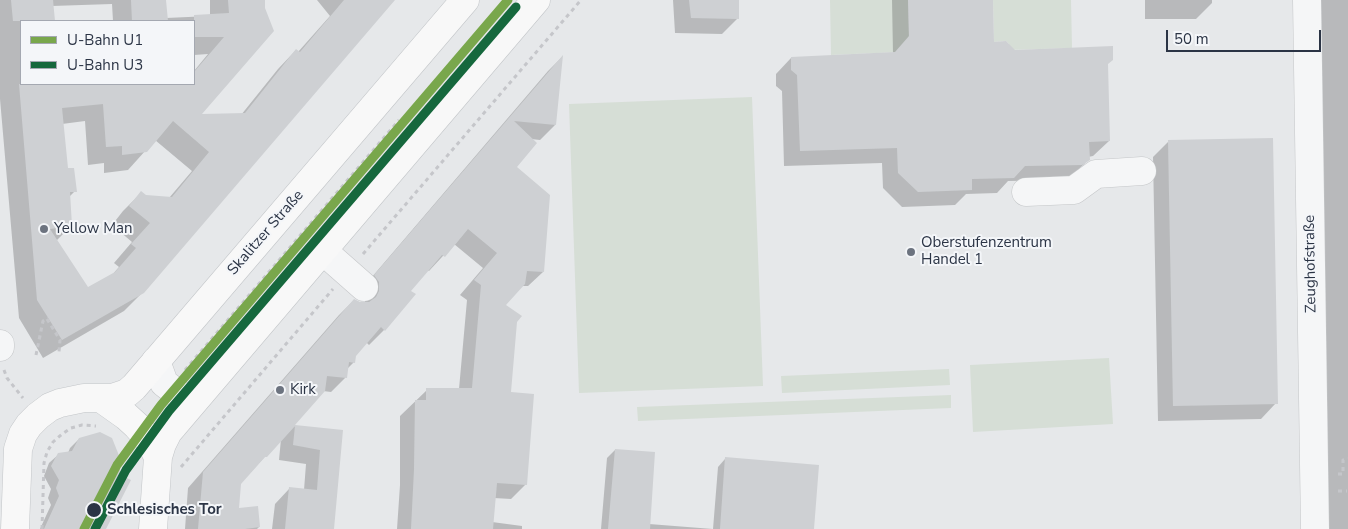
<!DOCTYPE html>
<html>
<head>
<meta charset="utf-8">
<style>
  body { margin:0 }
  #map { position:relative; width:1348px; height:529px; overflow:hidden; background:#e6e8ea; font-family:"Nunito Sans",sans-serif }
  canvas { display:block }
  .legend { position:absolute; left:20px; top:20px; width:175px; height:65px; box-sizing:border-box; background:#f4f6f9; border:1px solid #a4a8b1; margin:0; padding:6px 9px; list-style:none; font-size:15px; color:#2b3445 }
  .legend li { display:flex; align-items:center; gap:10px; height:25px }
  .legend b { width:25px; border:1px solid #a4a8b1 }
  .scale { position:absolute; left:1166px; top:30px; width:155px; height:22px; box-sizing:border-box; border:2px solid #2b3445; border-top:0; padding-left:6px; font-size:15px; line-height:18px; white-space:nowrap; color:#2b3445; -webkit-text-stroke:4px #f4f6f9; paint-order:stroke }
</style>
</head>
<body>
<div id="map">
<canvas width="1348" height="529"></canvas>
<ul class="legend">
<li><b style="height:6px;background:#79a74c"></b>U-Bahn U1</li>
<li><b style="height:6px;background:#16683d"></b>U-Bahn U3</li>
</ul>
<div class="scale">50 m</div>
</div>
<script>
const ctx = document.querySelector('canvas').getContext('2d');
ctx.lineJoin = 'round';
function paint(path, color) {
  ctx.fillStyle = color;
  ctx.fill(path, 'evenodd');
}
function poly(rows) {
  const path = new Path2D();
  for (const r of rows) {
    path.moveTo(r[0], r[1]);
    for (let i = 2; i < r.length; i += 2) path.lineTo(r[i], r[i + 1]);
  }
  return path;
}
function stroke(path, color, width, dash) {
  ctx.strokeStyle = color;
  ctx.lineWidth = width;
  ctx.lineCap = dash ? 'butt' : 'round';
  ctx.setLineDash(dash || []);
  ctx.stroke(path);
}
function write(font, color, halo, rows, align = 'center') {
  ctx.font = font + ' "Nunito Sans",sans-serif';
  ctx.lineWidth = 4;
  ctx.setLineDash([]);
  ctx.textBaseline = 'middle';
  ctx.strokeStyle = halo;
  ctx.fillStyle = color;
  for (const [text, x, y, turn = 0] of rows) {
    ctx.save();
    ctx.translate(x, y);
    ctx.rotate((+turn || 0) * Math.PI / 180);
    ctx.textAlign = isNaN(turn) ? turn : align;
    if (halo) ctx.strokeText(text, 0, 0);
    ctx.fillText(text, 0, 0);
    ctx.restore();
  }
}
paint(poly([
  [830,0,908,0,909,44,899,52,831,55],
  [993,0,1071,0,1072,48,1009,50,1009,44,1006,41,994,42],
  [752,97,763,386,579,393,569,104],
  [1109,358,1113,424,973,432,970,365],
  [949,369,950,385,782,393,781,376],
  [951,395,951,408,638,421,637,407]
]), '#d6ded6');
paint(poly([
  [0,0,172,0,165,0,166,18,210,16,210,0,263,0,199,115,241,115,278,69,296,50,298,52,330,16,317,0,393,0,143,292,124,311,43,358,19,318,0,99],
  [112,4,113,21,194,21,194,55,208,54,194,71,194,84,21,84,21,21,53,21,52,6],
  [85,121,88,165,104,163,104,173,128,170,155,140,192,171,169,198,145,197,141,193,123,211,112,225,132,242,114,263,119,267,112,275,87,289,56,241,71,226,69,197,75,191,67,170,62,124],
  [673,0,738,0,738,18,722,34,675,33],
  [892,0,992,0,993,43,1014,51,1107,64,1109,141,1093,156,1088,157,1088,160,1072,176,1065,180,1008,181,997,193,966,194,955,205,902,207,883,188,882,163,784,166,782,91,776,86,776,74,791,58,893,54],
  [1145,0,1212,0,1212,3,1196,19,1145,19],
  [1311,0,1348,0,1348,529,1316,529],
  [561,58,555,125,540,140,531,139,515,167,543,272,528,286,521,286,505,305,516,322,510,393,526,484,511,499,494,498,492,522,522,526,522,529,397,529,400,485,400,416,427,390,459,389,467,300,460,295,483,268,454,244,429,271,427,270,410,291,384,330,369,345,366,342,355,355,354,362,347,369,346,377,331,392,323,391,293,426,342,431,333,529,272,529,275,504,289,489,304,490,306,464,279,460,281,439,240,484,238,510,259,527,257,529,185,529,188,488,339,315,354,300,360,303,365,303,365,298,360,291,548,71],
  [1169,141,1276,403,1261,419,1158,421,1153,157],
  [79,439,106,529,40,529,51,505,48,498,51,489,44,476,49,463,58,455,68,453,70,448],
  [615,450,649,524,713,529,718,467,725,459,812,529,601,529,607,458]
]), '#0003');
paint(poly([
  [11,0,53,0,55,21,13,21],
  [131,0,166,0,168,21,132,21],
  [228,0,265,0,265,8,274,31,202,114,245,113,296,49,300,52,344,0,395,0,144,293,62,340,37,300,19,84,194,84,194,72,224,37,194,37,194,15,229,13],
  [103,104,106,147,122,146,122,155,147,152,173,121,209,152,172,197,146,195,141,191,129,206,150,223,131,244,136,248,115,272,88,287,50,229,72,226,70,192,77,192,74,168,68,168,62,108],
  [689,0,739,0,739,19,691,18],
  [908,0,993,0,994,42,1006,41,1015,50,1113,46,1113,60,1108,64,1110,141,1089,142,1090,160,1082,165,1025,166,1014,178,972,179,972,190,918,192,898,173,897,148,800,151,797,75,791,70,791,57,895,52,909,36],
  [563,55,556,125,514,121,537,143,517,167,550,195,544,272,527,271,525,284,506,305,522,316,517,322,511,392,534,394,527,485,497,483,493,529,411,529,414,470,415,400,426,400,426,388,472,388,481,285,474,280,497,253,468,229,445,257,442,255,411,291,416,294,385,331,381,327,356,356,355,363,349,362,347,378,327,376,325,391,295,425,343,430,334,529,285,529,289,487,317,490,320,450,293,445,295,426,267,457,265,457,241,484,239,508,258,506,260,527,245,529,198,529,203,472,354,299,360,302,369,302,376,297,379,291,379,282,374,275],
  [1273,138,1278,404,1173,406,1168,140],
  [100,432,112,438,120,458,120,475,131,480,106,529,44,529,59,496,56,488,59,480,51,466,58,453,72,451,79,438],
  [615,449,655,452,650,529,608,529],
  [725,457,819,465,814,529,720,529]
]), '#ced0d3');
const minor = poly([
  [1307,0,1315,529],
  [1026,192,1074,190,1096,174,1142,171],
  [322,250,364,287],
  [0,344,0,347],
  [156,361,164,383,181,396,196,398]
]);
const major = poly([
  [102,399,126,416,137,426,150,441,158,457],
  [15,529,18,449,23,434,29,425,38,416,50,407,60,403,84,398,112,398,127,393,134,387,465,0],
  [153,529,158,457,162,444,168,432,536,0]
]);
stroke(minor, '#c4c6c8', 29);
stroke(major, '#c2c5c8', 29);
stroke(poly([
  [363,254,581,0],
  [47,319,60,340,59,352],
  [36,355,43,321,48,318],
  [4,370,7,378,23,398],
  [185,370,399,120],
  [181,467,333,289],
  [1338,474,1343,474,1343,460,1348,459],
  [1338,491,1347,491],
  [42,529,44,463,47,452,53,442,62,434,71,428,82,425,96,426]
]), '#c5c6ca', 3, [4, 4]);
stroke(minor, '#f5f6f7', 28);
stroke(major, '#f8f8f8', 28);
stroke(poly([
  [84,529,117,465,161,405,508,0]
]), '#79a74c', 9);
stroke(poly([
  [95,529,126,470,169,411,516,7]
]), '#16683d', 9);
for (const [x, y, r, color] of [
  [44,229,5,"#6c737f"],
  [911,252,5,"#6c737f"],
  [280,390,5,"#6c737f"],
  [94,510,8,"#2b3445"]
]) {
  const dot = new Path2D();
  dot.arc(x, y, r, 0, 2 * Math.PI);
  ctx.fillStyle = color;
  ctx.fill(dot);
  stroke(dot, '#f4f6f9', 2);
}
write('15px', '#2b3445', '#f4f6f9', [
  ["Yellow Man",54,229],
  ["Oberstufenzentrum",921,243],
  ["Handel 1",921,260],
  ["Kirk",290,390]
], 'left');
write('15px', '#2b3445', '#f4f6f9', [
  ["Skalitzer Straße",266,233,-49],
  ["Zeughofstraße",1311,264,-91]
]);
write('bold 15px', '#2b3445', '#f4f6f9', [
  ["Schlesisches Tor",107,510]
], 'left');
</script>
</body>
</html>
